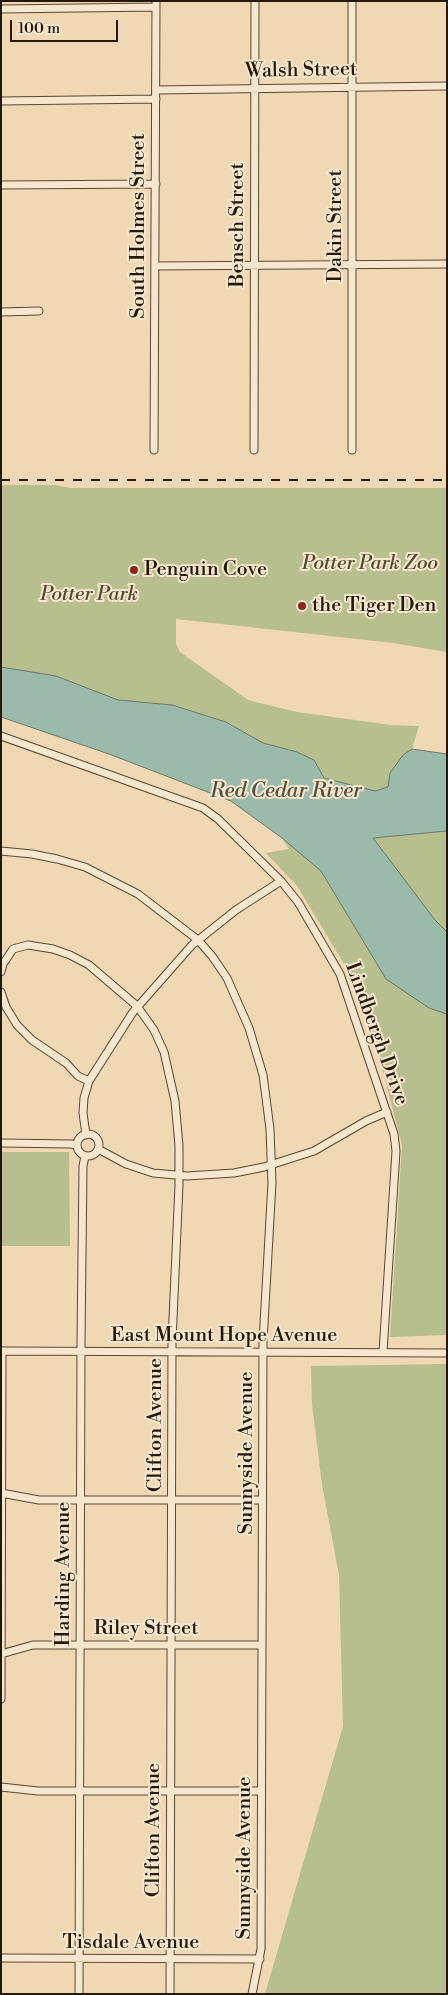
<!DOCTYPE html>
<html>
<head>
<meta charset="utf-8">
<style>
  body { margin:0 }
  #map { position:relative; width:448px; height:1995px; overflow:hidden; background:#f1d8b4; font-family:"Libre Bodoni",serif }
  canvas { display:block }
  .frame { position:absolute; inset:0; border:2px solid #241808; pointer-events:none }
  .scale { position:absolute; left:10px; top:20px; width:108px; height:22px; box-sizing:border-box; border:2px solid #241808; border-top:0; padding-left:6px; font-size:15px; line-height:18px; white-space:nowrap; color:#241808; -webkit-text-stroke:4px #f6e6ce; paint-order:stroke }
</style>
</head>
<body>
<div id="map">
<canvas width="448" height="1995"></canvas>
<div class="frame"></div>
<div class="scale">100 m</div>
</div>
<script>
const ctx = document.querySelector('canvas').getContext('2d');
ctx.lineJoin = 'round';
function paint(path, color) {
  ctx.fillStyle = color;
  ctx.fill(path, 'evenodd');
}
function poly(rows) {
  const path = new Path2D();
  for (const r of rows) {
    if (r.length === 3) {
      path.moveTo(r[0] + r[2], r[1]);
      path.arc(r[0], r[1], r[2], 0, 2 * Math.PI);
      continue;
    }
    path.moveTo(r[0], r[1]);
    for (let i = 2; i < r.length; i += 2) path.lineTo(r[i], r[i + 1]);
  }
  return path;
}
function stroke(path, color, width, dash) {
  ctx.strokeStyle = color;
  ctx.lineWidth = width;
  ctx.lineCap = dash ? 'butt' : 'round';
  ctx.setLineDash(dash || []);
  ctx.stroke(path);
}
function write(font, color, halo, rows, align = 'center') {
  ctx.font = font + ' "Libre Bodoni",serif';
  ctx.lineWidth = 4;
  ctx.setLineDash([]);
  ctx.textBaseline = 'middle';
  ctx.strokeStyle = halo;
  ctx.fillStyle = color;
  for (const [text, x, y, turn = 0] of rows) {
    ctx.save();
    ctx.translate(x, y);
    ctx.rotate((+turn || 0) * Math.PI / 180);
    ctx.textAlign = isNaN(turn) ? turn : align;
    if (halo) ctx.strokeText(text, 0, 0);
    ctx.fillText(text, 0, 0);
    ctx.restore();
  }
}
paint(poly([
  [1,485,55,485,70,488,447,488,447,652,393,643,176,619,176,644,180,652,248,700,297,712,391,725,419,726,412,749,403,755,388,787,375,791,324,778,314,760,297,752,263,744,227,722,172,705,118,700,56,676,1,667],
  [447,831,447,1335,390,1337,402,1145,377,1049,347,969,297,886,266,853,289,849,282,838,372,838],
  [1,1152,69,1152,70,1246,1,1246],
  [447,1364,447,1994,265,1994,343,1726,339,1575,322,1485,312,1404,311,1366]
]), '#b8bf8e');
const water = poly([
  [1,667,56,676,118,700,172,705,226,722,263,743,297,752,314,760,324,778,375,791,388,787,390,773,403,755,412,749,447,754,447,831,373,838,435,920,447,932,447,1014,429,1008,386,979,321,871,282,838,231,801,109,754,1,717,1,667]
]);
paint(water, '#9bbaac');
stroke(water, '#6b796a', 1);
const minor = poly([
  [1,9,156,7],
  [156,90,447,86],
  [1,101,156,99],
  [1,185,156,184],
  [155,266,447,264],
  [1,312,39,311],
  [154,450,156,1],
  [254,450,255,1],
  [352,450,352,1],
  [1,736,203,808,218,819,281,881,298,902,340,974,394,1134,396,1151,383,1352],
  [1,851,32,854,57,859,85,867,138,894,198,940,212,956,227,978,249,1028,263,1075,270,1129,272,1183,263,1342,261,1949,252,1994],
  [1,972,3,964,13,949,28,945,53,949,70,955,89,965,137,1006,154,1030,164,1052,175,1101,179,1146,179,1185,172,1341,170,1994],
  [1,992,6,1007,17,1025,32,1040,66,1063,78,1076,89,1081],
  [88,1145,11],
  [86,1135,83,1113,84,1098,89,1081,133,1012,192,945,236,910,281,881],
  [1,1143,71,1144,77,1145],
  [98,1149,126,1164,153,1173,187,1176,234,1173,264,1167,314,1151,366,1121,387,1112],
  [1,1351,447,1353],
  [1,1493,39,1500,262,1500],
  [1,1654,33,1645,262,1645],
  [1,1699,2,1351],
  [1,1787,38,1791,261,1791],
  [1,1958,260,1959],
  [79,1994,81,1342,83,1166,85,1156]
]);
stroke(minor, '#574833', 9);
stroke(minor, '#f6e6ce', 7);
stroke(poly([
  [1,480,447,480]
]), '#241808', 2, [9, 9]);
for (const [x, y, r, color] of [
  [134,570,5,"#8f2418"],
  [302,606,5,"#8f2418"]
]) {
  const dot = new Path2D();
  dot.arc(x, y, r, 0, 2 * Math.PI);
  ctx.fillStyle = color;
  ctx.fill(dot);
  stroke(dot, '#f6e6ce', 2);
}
write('20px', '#241808', '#f6e6ce', [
  ["Walsh Street",301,71,-1],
  ["Bensch Street",238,225,-90],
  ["South Holmes Street",139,226,-90],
  ["Dakin Street",336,226,-90],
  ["Lindbergh Drive",376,1034,70],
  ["East Mount Hope Avenue",224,1336],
  ["Clifton Avenue",156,1425,-90],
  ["Sunnyside Avenue",247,1453,-90],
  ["Harding Avenue",64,1574,-90],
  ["Riley Street",146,1629],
  ["Clifton Avenue",154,1830,-90],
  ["Sunnyside Avenue",245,1858,-90],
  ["Tisdale Avenue",131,1943]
]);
write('italic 20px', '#504a30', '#f6e6ce', [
  ["Potter Park Zoo",370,564],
  ["Potter Park",89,595]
]);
write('20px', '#241808', '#f6e6ce', [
  ["Penguin Cove",144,570],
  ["the Tiger Den",312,606]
], 'left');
write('italic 21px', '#4e5141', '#f6e6ce', [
  ["Red Cedar River",286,792]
]);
</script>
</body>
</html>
